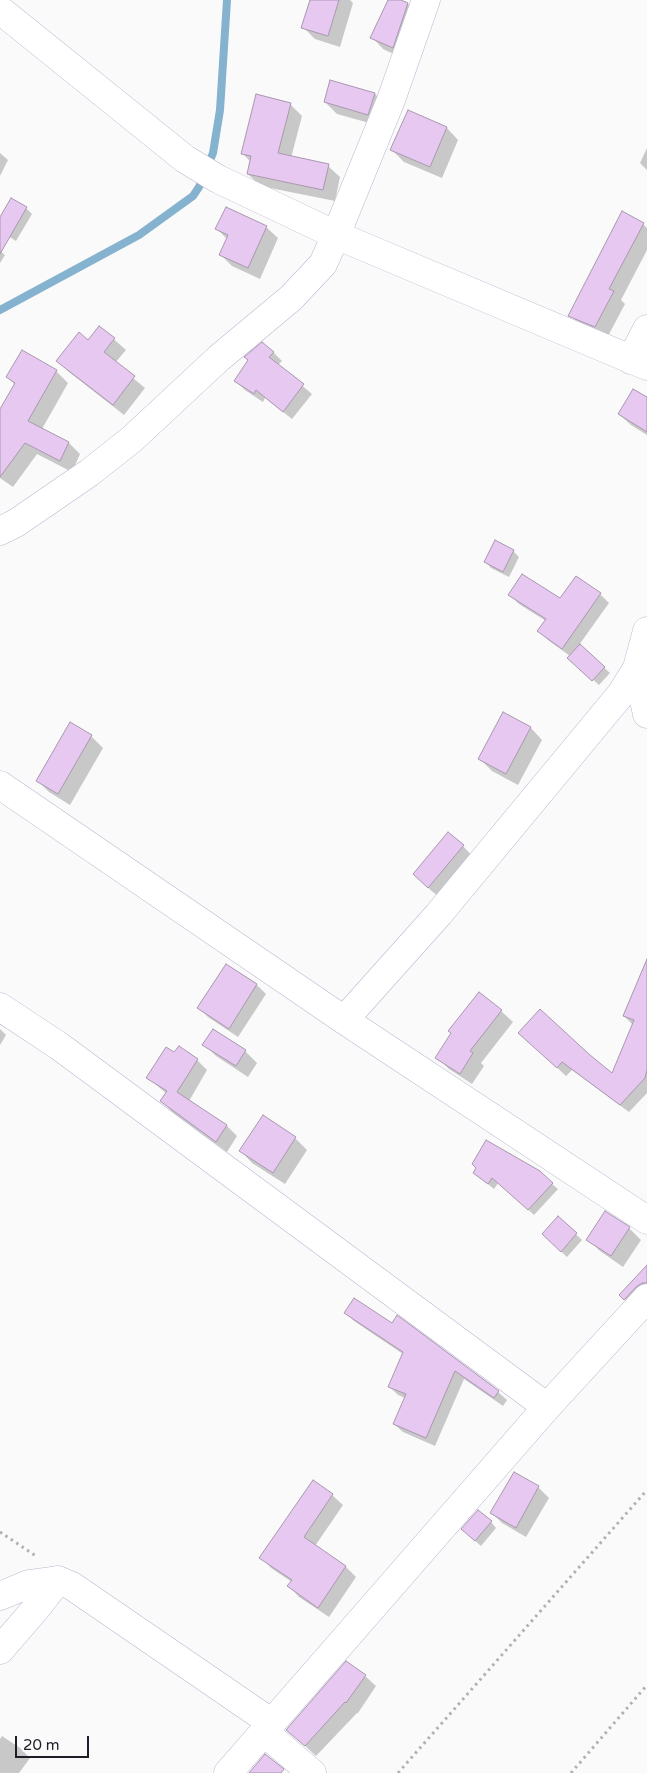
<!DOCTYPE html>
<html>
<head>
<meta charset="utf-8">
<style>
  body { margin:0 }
  #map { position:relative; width:647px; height:1773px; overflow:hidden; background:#fafafa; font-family:"Varela Round",sans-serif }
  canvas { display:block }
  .scale { position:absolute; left:15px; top:1736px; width:74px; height:22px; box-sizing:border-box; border:2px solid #1f1d28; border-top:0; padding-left:6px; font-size:15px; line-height:18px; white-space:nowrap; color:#1f1d28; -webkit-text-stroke:4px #fafafa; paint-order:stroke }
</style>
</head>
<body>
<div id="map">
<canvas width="647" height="1773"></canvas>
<div class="scale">20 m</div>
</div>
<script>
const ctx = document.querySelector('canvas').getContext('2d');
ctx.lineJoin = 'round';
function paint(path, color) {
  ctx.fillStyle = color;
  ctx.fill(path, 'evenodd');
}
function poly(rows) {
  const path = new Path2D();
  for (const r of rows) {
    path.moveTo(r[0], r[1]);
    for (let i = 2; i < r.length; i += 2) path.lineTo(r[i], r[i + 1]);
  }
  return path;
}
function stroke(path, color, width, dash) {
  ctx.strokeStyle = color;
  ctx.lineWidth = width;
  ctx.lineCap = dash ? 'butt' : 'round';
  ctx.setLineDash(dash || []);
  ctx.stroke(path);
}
paint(poly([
  [311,0,350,0,353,3,340,47,315,39,303,27],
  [389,0,398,0,408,4,419,16,404,59,383,49,372,37],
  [331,82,375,94,386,106,380,126,337,114,325,102],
  [290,104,302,116,291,158,328,166,340,177,335,201,260,186,248,174,251,162,242,153],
  [408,111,447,128,458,140,442,178,404,162,392,150],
  [647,148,647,170,640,163],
  [0,153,8,160,0,176],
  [11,200,26,208,32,214,16,241,0,231,0,219],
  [643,224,647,228,647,250,621,300,625,304,607,338,582,327,570,315],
  [266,227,278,238,260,279,232,266,220,254,227,239,217,229],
  [0,251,5,255,0,263],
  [100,327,126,350,115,363,145,388,124,415,69,372,58,361,89,341],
  [273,352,282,361,278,365,312,394,292,419,265,398,263,402,245,390,236,381],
  [56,371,68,383,42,429,69,443,80,454,72,472,37,454,13,487,0,478,0,416,15,385,8,377],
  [647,399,647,435,631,425,619,414],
  [513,551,519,557,509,577,491,568,486,562],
  [600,594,609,603,579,645,610,673,599,685,574,663,570,656,548,640,539,631,546,621,519,604,510,595,560,600],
  [503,714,531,728,542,740,518,785,492,771,480,759],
  [91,736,103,748,70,805,49,792,37,780],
  [463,846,474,858,441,899,426,886],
  [226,965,257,985,266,994,238,1037,208,1017,199,1008],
  [647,974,647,1093,629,1112,572,1070,566,1076,528,1041,589,1056,613,1075,633,1025,624,1016],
  [501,1011,513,1022,481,1063,484,1066,472,1084,449,1069,437,1057],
  [0,1029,6,1035,0,1045],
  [204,1044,245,1051,257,1063,248,1077,216,1056],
  [175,1054,197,1060,207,1070,189,1101,227,1126,237,1136,227,1152,172,1112,162,1101,167,1094,148,1078],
  [295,1138,307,1150,285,1184,252,1163,241,1151],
  [474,1173,552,1184,558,1189,534,1215,499,1182,494,1189],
  [605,1213,629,1228,641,1240,623,1267,600,1251,588,1239],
  [559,1218,582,1240,567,1257,543,1234],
  [647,1266,647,1297,635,1309,621,1295],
  [346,1313,392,1324,397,1317,498,1392,507,1400,503,1406,464,1379,435,1446,403,1432,394,1424,405,1398,398,1395,390,1387,403,1354,354,1321],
  [538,1487,549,1498,526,1537,502,1523,492,1513],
  [332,1495,343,1505,315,1546,346,1567,356,1577,329,1617,299,1597,289,1586,292,1582,271,1568,261,1557],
  [491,1522,496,1528,481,1546,468,1535],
  [365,1676,376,1686,358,1713,357,1713,316,1756,288,1730],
  [2,1736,20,1748,30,1758,19,1773,0,1773,0,1739]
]), '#0003');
stroke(poly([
  [0,310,139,235,193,196,199,187,213,153,220,110,227,0]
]), '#85b2ce', 8);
const building = poly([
  [310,0,339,0,328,36,301,28,310,0],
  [388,0,401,0,408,3,393,48,370,38,388,0],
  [330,80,375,93,368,115,324,102,330,80],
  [256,94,291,103,278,153,329,164,323,190,247,174,251,156,241,154,256,94],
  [408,110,447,127,430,167,390,150,408,110],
  [11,198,27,207,0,254,0,217,11,198],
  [226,207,267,226,248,268,219,255,228,235,215,229,226,207],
  [622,211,644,223,609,289,614,291,595,327,568,316,622,211],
  [99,326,115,338,104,352,135,376,113,405,56,361,79,332,88,340,99,326],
  [262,342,274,352,269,357,304,384,283,412,256,390,254,394,234,381,248,360,244,357,262,342],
  [22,350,57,370,28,421,69,442,60,461,25,443,0,477,0,409,15,383,6,377,22,350],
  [633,389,647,397,647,432,618,414,633,389],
  [495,540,514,550,503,572,484,562,495,540],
  [522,574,560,598,576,576,601,593,562,649,537,631,546,619,508,595,522,574],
  [580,644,605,667,592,681,567,658,580,644],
  [503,712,531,727,506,774,478,759,503,712],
  [70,722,92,735,58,794,36,781,70,722],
  [448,832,464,845,428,888,413,874,448,832],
  [647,959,647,1070,645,1078,620,1105,562,1062,557,1068,518,1033,540,1009,590,1055,612,1073,634,1020,623,1016,647,959],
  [226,964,257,984,229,1029,197,1008,226,964],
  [479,992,502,1010,470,1051,473,1053,460,1074,435,1058,451,1033,448,1031,479,992],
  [213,1029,246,1050,236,1066,202,1045,213,1029],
  [179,1046,198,1059,177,1092,227,1125,216,1142,160,1101,167,1091,146,1078,166,1047,174,1052,179,1046],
  [263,1115,296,1137,273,1173,239,1151,263,1115],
  [486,1140,540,1171,553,1183,528,1210,492,1178,488,1184,473,1173,476,1168,472,1164,486,1140],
  [605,1211,630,1227,611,1256,586,1240,605,1211],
  [558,1216,577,1233,561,1252,542,1234,558,1216],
  [647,1265,647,1283,642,1283,636,1287,624,1300,619,1295,647,1265],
  [354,1298,392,1323,397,1315,499,1391,494,1398,455,1371,426,1438,393,1424,406,1394,388,1387,403,1352,344,1313,354,1298],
  [514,1472,539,1486,516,1528,490,1513,514,1472],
  [313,1480,333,1494,304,1537,346,1566,318,1608,287,1586,292,1580,259,1558,313,1480],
  [478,1510,492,1521,475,1541,461,1529,478,1510],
  [346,1661,366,1675,346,1703,345,1702,305,1746,286,1730,346,1661],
  [265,1754,284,1769,281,1773,249,1773,265,1754]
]);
paint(building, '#e6c8f0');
stroke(building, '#a997af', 1);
const minor = poly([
  [0,10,185,159,218,179,336,235,647,366],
  [631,360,647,329],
  [0,531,16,523,89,473,132,439,219,358,291,298,323,264,336,235,391,100,426,0],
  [647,631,637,668,647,714],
  [0,785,344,1020,647,1220],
  [0,1007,59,1046,547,1407],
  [344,1020,438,915,621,694,637,668],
  [0,1596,29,1584,58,1580,72,1586,272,1723],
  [0,1650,38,1606,58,1580],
  [264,1732,312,1773],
  [228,1773,547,1407,647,1298]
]);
stroke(minor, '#bab6d3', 29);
stroke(poly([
  [0,1532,36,1556],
  [398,1773,647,1490],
  [571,1773,647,1685]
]), '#b1b0b4', 3, [2.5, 4]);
stroke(minor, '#fff', 28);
</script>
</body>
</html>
